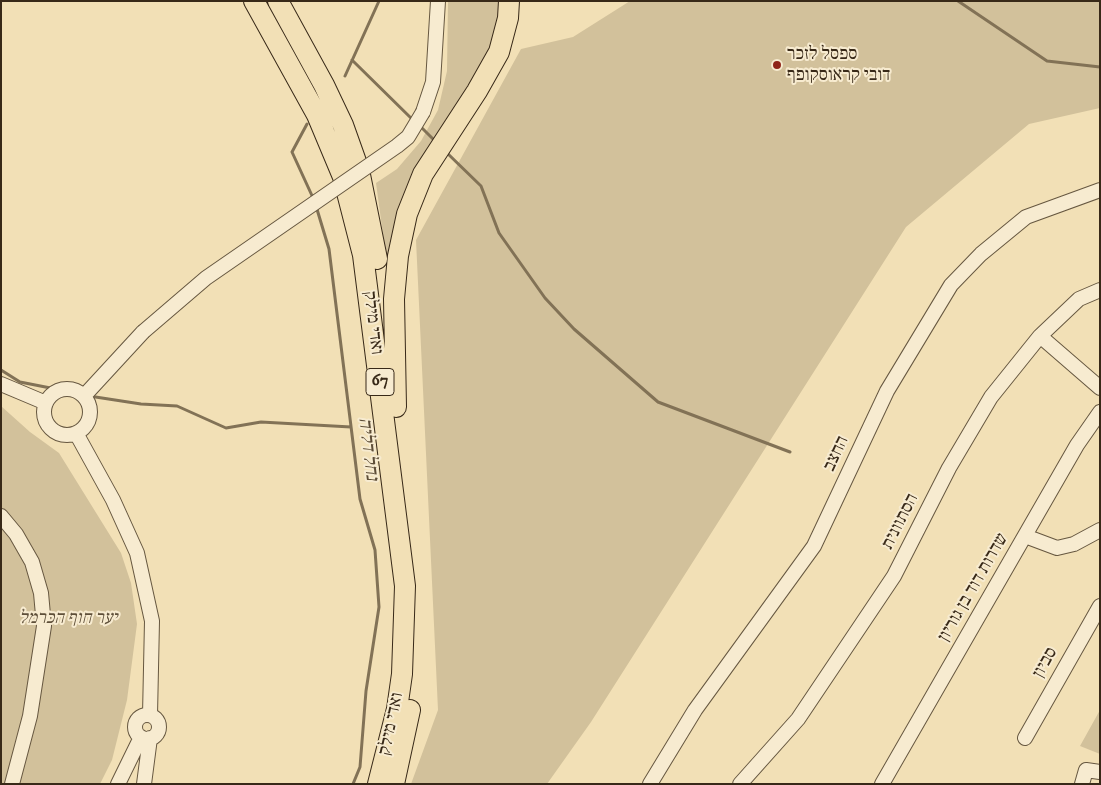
<!DOCTYPE html>
<html>
<head>
<meta charset="utf-8">
<style>
  body { margin:0 }
  #map { position:relative; width:1101px; height:785px; overflow:hidden; background:#f2e0b6; font-family:"IM FELL DW Pica",serif }
  canvas { display:block }
  .frame { position:absolute; inset:0; border:2px solid #382918; pointer-events:none }
</style>
</head>
<body>
<div id="map">
<canvas width="1101" height="785"></canvas>
<div class="frame"></div>
</div>
<script>
const ctx = document.querySelector('canvas').getContext('2d');
ctx.lineJoin = 'round';
function paint(path, color) {
  ctx.fillStyle = color;
  ctx.fill(path, 'evenodd');
}
function poly(rows) {
  const path = new Path2D();
  for (const r of rows) {
    if (r.length === 3) {
      path.moveTo(r[0] + r[2], r[1]);
      path.arc(r[0], r[1], r[2], 0, 2 * Math.PI);
      continue;
    }
    path.moveTo(r[0], r[1]);
    for (let i = 2; i < r.length; i += 2) path.lineTo(r[i], r[i + 1]);
  }
  return path;
}
function stroke(path, color, width, dash) {
  ctx.strokeStyle = color;
  ctx.lineWidth = width;
  ctx.lineCap = dash ? 'butt' : 'round';
  ctx.setLineDash(dash || []);
  ctx.stroke(path);
}
function write(font, color, halo, rows, align = 'center') {
  ctx.font = font + ' "IM FELL DW Pica","Frank Ruhl Libre",serif';
  ctx.lineWidth = 4;
  ctx.setLineDash([]);
  ctx.textBaseline = 'middle';
  ctx.strokeStyle = halo;
  ctx.fillStyle = color;
  for (const [text, x, y, turn = 0] of rows) {
    ctx.save();
    ctx.translate(x, y);
    ctx.rotate((+turn || 0) * Math.PI / 180);
    ctx.textAlign = isNaN(turn) ? turn : align;
    if (halo) ctx.strokeText(text, 0, 0);
    ctx.fillText(text, 0, 0);
    ctx.restore();
  }
}
paint(poly([
  [448,1,500,1,499,17,491,48,469,86,415,170,398,212,387,264,376,183,397,169,421,141,438,110,447,71],
  [630,1,1100,1,1100,108,1029,124,906,227,591,722,547,784,411,784,438,710,416,240,521,49,573,37],
  [1,406,30,432,59,453,121,553,131,583,137,624,127,700,112,760,100,784,1,784],
  [1100,710,1100,754,1080,746]
]), '#d2c19b');
stroke(poly([
  [958,1,1047,61,1100,67],
  [352,60,414,121],
  [345,76,379,1],
  [307,124,292,152,314,200],
  [419,125,436,142],
  [446,152,481,186,499,233,545,298,574,329,658,402,790,452],
  [316,206,329,249,360,499,375,550,379,607,366,691,360,767,353,784],
  [1,370,20,382,81,394],
  [89,396,141,404,177,406,226,428,261,422,351,427]
]), '#827256', 3);
const minor = poly([
  [423,112,433,82,438,1],
  [1040,336,1079,299,1100,290],
  [1,384,46,403],
  [67,412,23],
  [84,396,143,332],
  [76,433,113,500,137,553,152,621,150,715],
  [1,516,16,534,32,562,41,593,44,626,30,716,12,784],
  [1025,536,1057,548,1074,544,1100,530],
  [147,727,12],
  [1025,738,1100,606],
  [118,784,141,737],
  [144,784,150,738],
  [650,784,695,710,814,546,887,391,951,285,981,254,1026,217,1100,190],
  [740,784,798,719,894,576,949,468,991,397,1040,336,1100,388],
  [882,784,1077,445,1100,412],
  [1082,784,1086,770,1100,772]
]);
const highway = poly([
  [254,1,317,115,343,177,363,255,405,586,402,674,397,709,378,784],
  [278,1,324,85,343,125,359,170,377,259],
  [396,407,394,299,398,256,407,214,423,174,477,91,499,52,508,18,509,1],
  [394,784,410,710]
]);
stroke(minor, '#665740', 16);
stroke(highway, '#382918', 22);
stroke(minor, '#f7ebd0', 14);
stroke(highway, '#f2e0b6', 20);
const minorBridge = poly([
  [143,332,206,278,397,146,408,137,423,112]
]);
stroke(minorBridge, '#665740', 16, []);
stroke(minorBridge, '#f7ebd0', 14);
for (const [x, y, r, color] of [
  [777,65,5,"#8f2418"]
]) {
  const dot = new Path2D();
  dot.arc(x, y, r, 0, 2 * Math.PI);
  ctx.fillStyle = color;
  ctx.fill(dot);
  stroke(dot, '#f7ebd0', 2);
}
for (const [x, y, w] of [
  [380,382,28]
]) {
  const box = new Path2D();
  box.roundRect(x - w / 2, y - 13.5, w, 27, 4);
  ctx.fillStyle = '#f7ebd0';
  ctx.fill(box);
  stroke(box, '#382918', 1);
}
write('bold 16px', '#382918', null, [
  ["67",380,382]
]);
write('18px', '#382918', '#f7ebd0', [
  ["ספסל לזכר",787,55],
  ["דובי קראוסקופף",787,76]
], 'left');
write('18px', '#382918', '#f7ebd0', [
  ["ואדי מילק",372,323,83],
  ["החצב",837,454,-65],
  ["הסתוונית",901,522,-63],
  ["שדרות דוד בן גוריון",974,588,-60],
  ["סביון",1046,663,-61],
  ["ואדי מילק",392,724,-78]
]);
write('italic 18px', '#5e4f39', '#f7ebd0', [
  ["יער חוף הכרמל",68,619]
]);
write('italic 19px', '#5d4d37', '#f7ebd0', [
  ["נחל דליה",367,449,83]
]);
</script>
</body>
</html>
